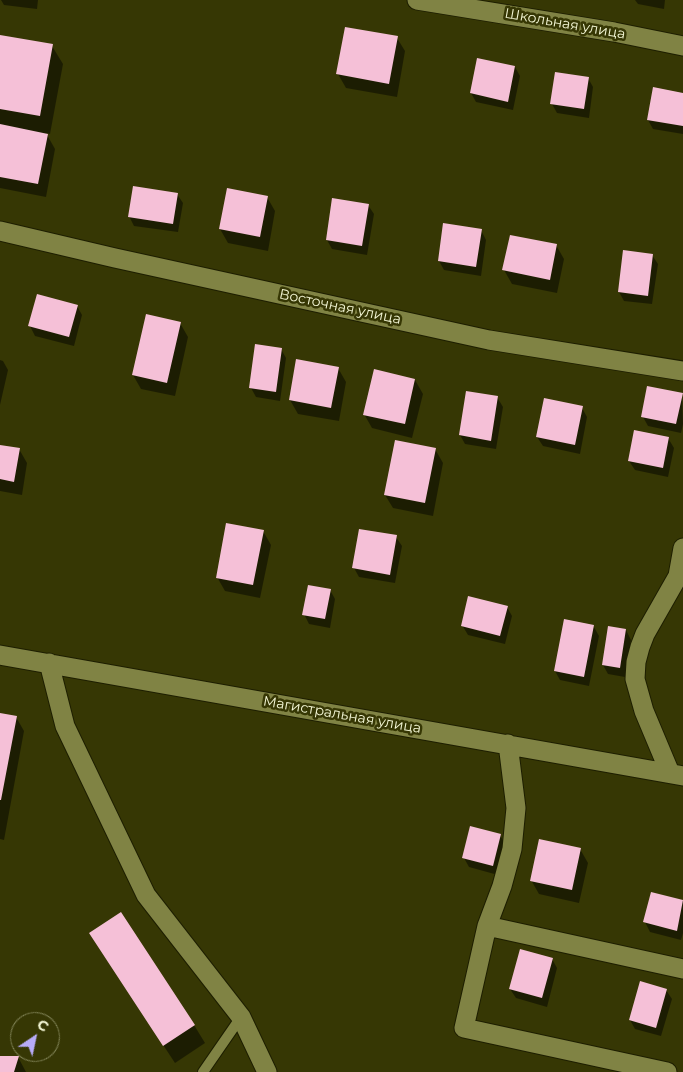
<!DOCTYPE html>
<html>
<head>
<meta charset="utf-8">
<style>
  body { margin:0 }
  #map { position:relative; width:683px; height:1072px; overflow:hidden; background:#363704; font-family:Montserrat,sans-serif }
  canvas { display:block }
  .north { position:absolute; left:10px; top:1012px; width:50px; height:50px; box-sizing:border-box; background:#363704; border:1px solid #828458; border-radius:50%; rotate:34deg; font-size:14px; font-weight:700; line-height:20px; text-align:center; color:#f4f7d6 }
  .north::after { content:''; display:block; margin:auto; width:18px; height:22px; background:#b7abf8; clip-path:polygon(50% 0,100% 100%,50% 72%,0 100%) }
</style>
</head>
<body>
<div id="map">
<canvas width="683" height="1072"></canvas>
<div class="north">С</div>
</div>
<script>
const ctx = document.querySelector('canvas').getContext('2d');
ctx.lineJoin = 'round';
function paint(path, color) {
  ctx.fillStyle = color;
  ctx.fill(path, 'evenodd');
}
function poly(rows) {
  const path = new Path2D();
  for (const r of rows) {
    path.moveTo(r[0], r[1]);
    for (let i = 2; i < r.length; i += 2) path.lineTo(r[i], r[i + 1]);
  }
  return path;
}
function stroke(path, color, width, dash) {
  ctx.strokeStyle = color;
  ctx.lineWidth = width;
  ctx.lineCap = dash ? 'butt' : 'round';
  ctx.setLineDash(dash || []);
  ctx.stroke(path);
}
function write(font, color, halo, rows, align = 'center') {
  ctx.font = font + ' Montserrat,sans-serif';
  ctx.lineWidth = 5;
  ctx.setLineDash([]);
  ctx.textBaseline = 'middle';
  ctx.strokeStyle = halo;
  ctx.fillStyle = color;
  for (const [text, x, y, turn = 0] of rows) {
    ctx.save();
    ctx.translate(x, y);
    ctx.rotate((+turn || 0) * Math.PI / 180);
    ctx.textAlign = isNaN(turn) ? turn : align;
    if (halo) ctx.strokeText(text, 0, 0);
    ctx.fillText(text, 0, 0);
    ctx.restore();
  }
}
paint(poly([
  [1,0,38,0,37,9,4,5],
  [635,0,665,0,664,9,638,4],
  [0,37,52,46,63,64,50,134,46,133,55,149,46,197,0,188],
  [397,38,405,51,397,97,346,88,338,74],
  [515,67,520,76,513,110,476,102,471,93],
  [588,78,593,87,589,118,557,113,552,104],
  [683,94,683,134,653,129,648,120],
  [177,194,183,203,178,232,134,226,129,216],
  [267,197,275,211,268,251,228,243,220,229],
  [368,205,374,214,367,255,332,249,327,240],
  [481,230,486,240,481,276,444,270,439,261],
  [556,245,564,259,557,293,512,284,504,270],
  [652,255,658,264,652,304,624,301,619,292],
  [77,306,82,315,74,346,35,336,30,326],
  [180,323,188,337,175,396,141,389,133,375],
  [281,349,286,358,280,401,256,397,251,388],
  [0,360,3,361,8,370,0,405],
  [338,368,346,382,339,421,298,414,290,400],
  [415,380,423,394,412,438,372,428,364,414],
  [682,394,683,424,681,433,648,426,643,417],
  [497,397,503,407,496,449,465,444,460,435],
  [545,400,582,408,587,417,580,454,543,446,537,437],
  [668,438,674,448,668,477,635,470,629,461],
  [0,446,19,449,27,463,22,495,0,491],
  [435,449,443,463,433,516,393,508,385,495],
  [263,531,271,545,260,598,225,591,217,577],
  [396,537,402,546,395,583,359,577,354,568],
  [330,590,335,599,330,628,309,624,304,614],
  [507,607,512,616,505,644,468,635,462,625],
  [594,627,599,636,589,686,560,680,555,671],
  [626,630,631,640,625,677,608,674,603,665],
  [0,714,16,717,24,731,4,840,0,839],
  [500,835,505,844,498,875,469,867,464,858],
  [580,849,588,863,579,903,539,894,531,880],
  [652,894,683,901,683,933,681,940,650,932,645,922],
  [90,934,194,1025,205,1043,175,1063],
  [552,959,557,968,547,1007,516,998,510,989],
  [666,990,672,999,661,1036,635,1029,630,1020],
  [18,1057,26,1072,0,1072,0,1058]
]), '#0007');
paint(poly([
  [345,27,398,36,389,84,336,74],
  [0,35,53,44,40,116,0,109],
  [477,58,515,66,508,102,470,93],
  [555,72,589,77,584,109,550,104],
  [653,87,683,93,683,126,647,120],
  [0,124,48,134,38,184,0,177],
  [133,186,178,193,173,224,128,217],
  [227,188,268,196,260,237,219,229],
  [332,198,369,204,362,246,326,240],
  [443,223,482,229,476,267,438,261],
  [510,235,557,244,550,280,502,270],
  [623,250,653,254,648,296,618,292],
  [37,294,78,305,69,337,28,326],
  [146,314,181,322,167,383,132,375],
  [255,344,282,348,276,392,249,388],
  [296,359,339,367,331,408,289,400],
  [374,369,415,379,405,424,363,415],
  [647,386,683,393,676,424,641,417],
  [466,391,498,396,491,441,459,435],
  [544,398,583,406,575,445,536,437],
  [634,430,669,437,663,468,628,461],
  [395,440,436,448,425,503,384,495],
  [0,445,20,448,14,482,0,479],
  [226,523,264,530,253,585,216,578],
  [359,529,397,535,390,575,352,568],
  [308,585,331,589,325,619,302,615],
  [468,596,508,606,500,636,461,626],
  [564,619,594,625,584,677,554,671],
  [608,626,626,629,620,668,602,665],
  [0,713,17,716,1,800,0,800],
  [470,826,501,834,493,866,462,858],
  [539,839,581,848,572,890,530,881],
  [651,892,683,900,677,931,643,922],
  [121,912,195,1025,163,1046,89,933],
  [520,949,553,958,542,998,509,989],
  [640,981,667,989,656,1028,629,1020],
  [0,1056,19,1056,14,1072,0,1072]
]), '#f5c0d7');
const lane = poly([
  [203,1072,241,1017]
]);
const street = poly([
  [417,0,614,32,683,46],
  [0,231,115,258,489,340,683,371],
  [0,655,683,776],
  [49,663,65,726,146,895,241,1017,267,1072],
  [508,744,516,808,512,849,502,886,487,926,464,1028,667,1072],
  [670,773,644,711,635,679,636,662,640,647,645,634,678,576,683,548],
  [487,926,683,969]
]);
stroke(lane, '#1d1e00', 12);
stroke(street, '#1d1e00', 21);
stroke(lane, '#808344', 10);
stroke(street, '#808344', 19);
write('14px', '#f4f7d6', '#363704', [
  ["Школьная улица",565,24,10],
  ["Восточная улица",340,307,12],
  ["Магистральная улица",342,715,10]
]);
</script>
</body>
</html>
